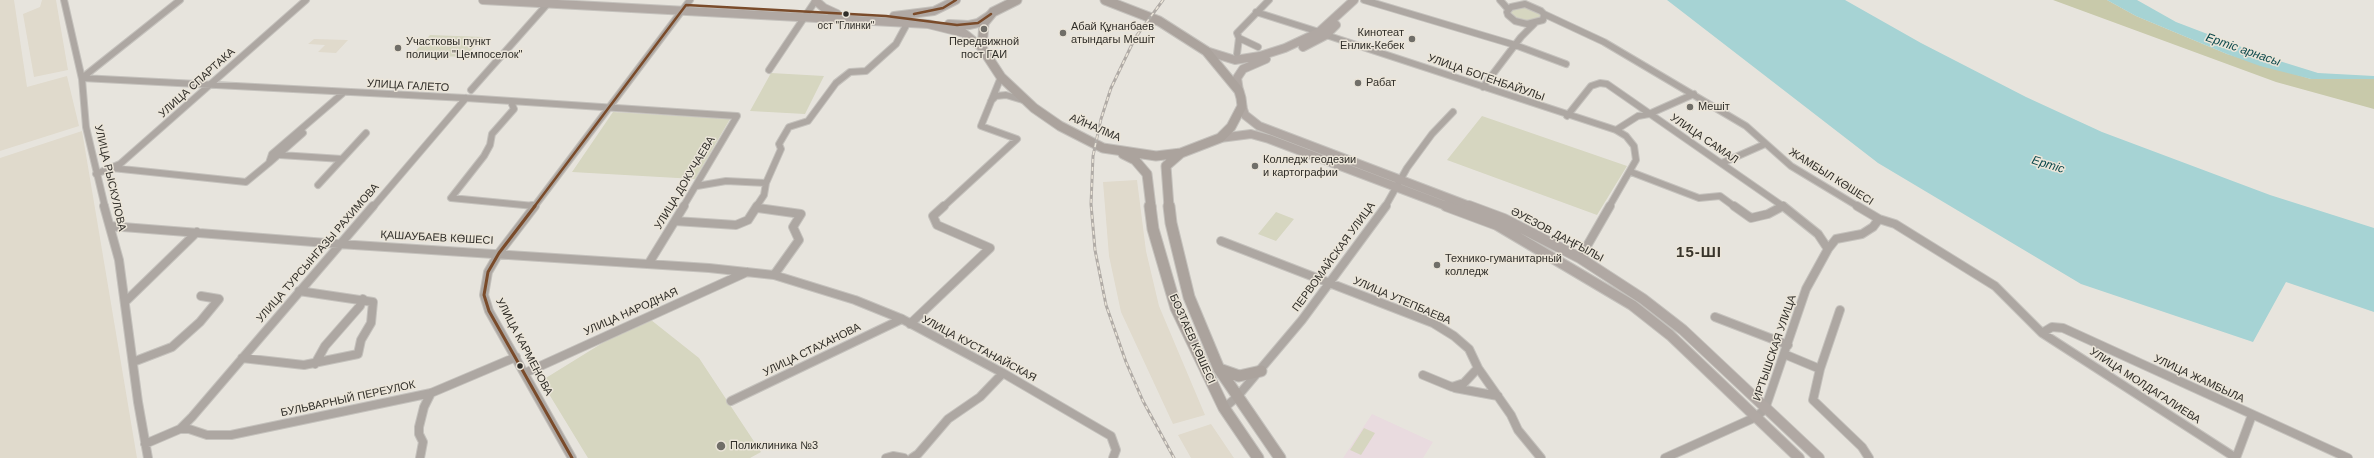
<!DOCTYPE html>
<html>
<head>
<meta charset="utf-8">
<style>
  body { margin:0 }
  canvas { display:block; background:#e7e4dd }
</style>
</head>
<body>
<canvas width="2374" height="458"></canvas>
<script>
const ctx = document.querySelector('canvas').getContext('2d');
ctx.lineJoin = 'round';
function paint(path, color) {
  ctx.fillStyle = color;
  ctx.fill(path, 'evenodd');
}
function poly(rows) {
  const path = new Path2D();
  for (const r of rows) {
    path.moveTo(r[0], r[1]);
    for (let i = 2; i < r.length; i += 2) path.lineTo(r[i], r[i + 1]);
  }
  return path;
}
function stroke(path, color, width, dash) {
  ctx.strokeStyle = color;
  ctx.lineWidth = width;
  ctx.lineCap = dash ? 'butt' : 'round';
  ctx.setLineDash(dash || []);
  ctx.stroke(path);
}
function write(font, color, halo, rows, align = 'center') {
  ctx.font = font + ' Helvetica,sans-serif';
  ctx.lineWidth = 3;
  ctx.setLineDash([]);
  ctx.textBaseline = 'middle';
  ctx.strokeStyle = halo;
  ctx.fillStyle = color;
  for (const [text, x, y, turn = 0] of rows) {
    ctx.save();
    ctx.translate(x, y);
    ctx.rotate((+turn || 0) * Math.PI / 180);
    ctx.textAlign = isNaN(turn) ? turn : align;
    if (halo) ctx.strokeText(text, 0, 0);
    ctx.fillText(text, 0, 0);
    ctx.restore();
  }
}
paint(poly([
  [0,0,14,0,27,87,67,76,79,126,0,151],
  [42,0,56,0,68,70,34,77,23,14,40,7],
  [314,39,348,40,336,53,318,52,325,45,308,44],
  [82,131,137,458,0,458,0,158],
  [1137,180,1146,251,1159,306,1205,415,1173,424,1121,312,1109,256,1103,182],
  [1211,424,1234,458,1191,458,1178,435]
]), '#e0dacc');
paint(poly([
  [1372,414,1433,442,1423,458,1343,458]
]), '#e9dbdf');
paint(poly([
  [1525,5,1541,13,1539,20,1534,22,1519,21,1510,15,1511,8],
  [430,35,483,37,465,57,412,55],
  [771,73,824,76,805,114,750,111],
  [613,112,730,119,695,179,572,172],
  [1482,116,1627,166,1597,215,1447,160],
  [1276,212,1294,219,1276,241,1258,234],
  [646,316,699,358,761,452,750,458,588,458,541,381],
  [1364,428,1375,433,1361,455,1350,450]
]), '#d6d6c0');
paint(poly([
  [2053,0,2107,0,2136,16,2227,54,2311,79,2374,79,2374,109,2276,82]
]), '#c8c9aa');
paint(poly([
  [1667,0,1845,0,1921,43,2026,97,2102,132,2270,195,2374,228,2374,312,2286,282,2253,342,2081,284,1878,163],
  [2107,0,2137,0,2176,22,2273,59,2318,73,2374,76,2374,79,2311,79,2260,66,2227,54,2136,16]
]), '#a6d3d4');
const minorFar1 = poly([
  [64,0,82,79,86,127,105,207],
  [1364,0,1515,45,1566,64],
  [1500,0,1508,9],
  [1525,4,1541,11,1544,14,1543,20,1527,24,1515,21,1508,15,1507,12,1511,7,1525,4],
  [1256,12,1319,32],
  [1544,14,1604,42,1746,126,1791,166,1859,207],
  [1326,35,1616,130,1626,136,1634,146,1636,160,1609,207],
  [1239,38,1258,47],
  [1237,54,1239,38,1237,33,1269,0],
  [769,70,816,0],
  [82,78,466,98,737,116,683,207],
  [82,78,180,0],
  [1483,87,1521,37,1535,23],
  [471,90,550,1],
  [991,101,996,96,1006,95,1026,101],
  [511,102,514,109,492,134,490,145,484,156,451,198,534,206],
  [1567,116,1591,86,1600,83,1607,84,1784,207],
  [1616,130,1638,116,1649,114,1694,94],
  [280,155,342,159],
  [269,163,303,133],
  [1722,163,1765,144],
  [112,168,246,182,269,163,272,154,343,93],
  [1631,172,1699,198,1720,196,1735,207],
  [96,174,120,164,306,0],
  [318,185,366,133],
  [697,186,726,181,766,183],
  [373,207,466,98],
  [534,207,690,0],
  [756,207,764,195,766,183,781,149,779,144,789,127,808,121,836,83,850,72,866,71,896,44,908,22],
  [943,207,1017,139,981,126,1001,77],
  [1385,207,1407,168,1432,134,1453,112],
  [1782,207,1783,206]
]);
const minor = poly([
  [104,206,119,260,138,402,148,458],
  [532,206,534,206],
  [535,206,499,253,488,272,484,295,489,311,572,458],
  [1734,206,1751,218,1768,214,1783,206],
  [1783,206,1818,234,1828,249],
  [1857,206,1879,219,1895,224,1995,286,2042,333,2236,458],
  [758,208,801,214,793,227,799,240,774,275],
  [675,221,736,225,748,220,757,206],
  [110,226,339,244,709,268,774,275,855,300,902,319,1003,373,1111,436,1116,450,1113,458],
  [1221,241,1433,323,1454,336,1469,349,1478,368,1511,415,1518,430,1541,458],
  [1580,258,1610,206],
  [649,263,684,206],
  [125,302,197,232],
  [1715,317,1788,345],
  [910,324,990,248,937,225,933,216,944,206],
  [2042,333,2052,327,2063,328,2348,458],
  [1784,354,1820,369,1840,310],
  [242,358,304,365,358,354,361,340,371,323,373,302,299,291],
  [133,362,172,347,200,322,219,299,201,296],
  [315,364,325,346,360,306,363,299],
  [1820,369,1813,400,1862,447,1869,458],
  [525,373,747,272],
  [1423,375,1452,387,1464,383,1478,368],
  [1455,388,1498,396],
  [731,401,902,319],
  [1224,408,1237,397,1302,320,1386,206],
  [180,429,189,429,207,435,231,435,431,393,516,357],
  [145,444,180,429,192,417,373,206],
  [420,458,423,442,419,434,419,427,424,407,431,393],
  [886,458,893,456,904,458],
  [912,458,918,454,948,419,980,397,1003,373],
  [1665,458,1756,417,1765,409,1806,289,1828,249,1836,239,1862,234,1873,227,1879,219],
  [2236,458,2252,415]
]);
const majorFar1 = poly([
  [483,0,928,24,964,33,982,48],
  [816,1,824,8,837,14],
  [894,16,934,11,956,0],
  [949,24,969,25,978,23,990,15],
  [1303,47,1326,35,1336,25],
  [1206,51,1235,60,1260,56,1285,48,1319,32,1354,0],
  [1239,91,1237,78,1243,69,1266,59],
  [1242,106,1245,115,1259,126,1472,207],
  [1220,138,1251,134,1269,139,1449,207]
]);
const major = poly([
  [1446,206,1497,225,1632,305,1670,335,1799,458],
  [1469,206,1504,219,1580,258,1643,299,1683,330,1819,458]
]);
const highwayFar1 = poly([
  [1017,0,993,12,984,23,982,48,1001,77,1034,108,1060,126,1103,148,1156,156,1181,153,1220,138,1231,127,1242,106,1241,98,1239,91,1206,51,1159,21,1105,0],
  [1123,154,1135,160,1147,174,1151,207],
  [1169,207,1166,166,1181,153]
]);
const highway = poly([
  [1150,206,1153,229,1176,308,1224,408,1258,458],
  [1169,206,1171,223,1189,297,1219,369,1280,458],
  [1219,369,1239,376,1261,371]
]);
stroke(minorFar1, '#c5c2bd', 8);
stroke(minor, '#c5c2bd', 10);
stroke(majorFar1, '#c5c2bd', 10);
stroke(major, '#c5c2bd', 12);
stroke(highwayFar1, '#c5c2bd', 11);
stroke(highway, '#c5c2bd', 13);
stroke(minorFar1, '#ada7a2', 6);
stroke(minor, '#ada7a2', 8);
stroke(majorFar1, '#b0a8a3', 8);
stroke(major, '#b0a8a3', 10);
stroke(highwayFar1, '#aba39d', 9);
stroke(highway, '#aba39d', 11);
const rail = poly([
  [1163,0,1135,38,1111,88,1101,119,1093,156,1091,204,1095,250,1106,305,1126,362,1143,401,1174,458]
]);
stroke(rail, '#b0aba6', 3);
stroke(rail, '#ebe5d9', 1.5, [4]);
stroke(poly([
  [914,14,943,8,956,0],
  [534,207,686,5,886,16,957,25,978,23,991,14]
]), '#7a4b2a', 2.5);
stroke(poly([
  [535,206,499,253,488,272,484,295,489,311,572,458]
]), '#7a4b2a', 3);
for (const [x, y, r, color] of [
  [846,14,3.5,"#302e29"],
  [984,29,4,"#706e68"],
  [1063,33,4,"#706e68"],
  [1412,39,4,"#706e68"],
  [398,48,4,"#706e68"],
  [1358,83,4,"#706e68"],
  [1690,107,4,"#706e68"],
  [1255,166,4,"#706e68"],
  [1437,265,4,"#706e68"],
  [520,366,3.5,"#302e29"],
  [721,446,5,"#706e68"]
]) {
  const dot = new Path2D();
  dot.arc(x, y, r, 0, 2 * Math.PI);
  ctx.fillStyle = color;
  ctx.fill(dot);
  stroke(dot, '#ebe5d9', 1.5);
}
write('10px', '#302e29', '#ebe5d9', [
  ["ост \"Глинки\"",846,26]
]);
write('11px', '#302e29', '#ebe5d9', [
  ["Абай Құнанбаев",1071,27],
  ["атындағы Мешіт",1071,40],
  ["Кинотеат",1404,33,"right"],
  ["Енлик-Кебек",1404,46,"right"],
  ["Участковы пункт",406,42],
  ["полиции \"Цемпоселок\"",406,55],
  ["Передвижной",984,42,"center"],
  ["пост ГАИ",984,55,"center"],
  ["Рабат",1366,83],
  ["Мешіт",1698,107],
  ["Колледж геодезии",1263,160],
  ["и картографии",1263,173],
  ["Технико-гуманитарный",1445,259],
  ["колледж",1445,272],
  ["Поликлиника №3",730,446]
], 'left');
write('11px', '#302e29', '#ebe5d9', [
  ["УЛИЦА БОГЕНБАЙУЛЫ",1486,78,19],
  ["УЛИЦА СПАРТАКА",197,83,-42],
  ["УЛИЦА ГАЛЕТО",408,86,3],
  ["АЙНАЛМА",1095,128,23],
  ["УЛИЦА САМАЛ",1704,139,34],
  ["ЖАМБЫЛ КӨШЕСІ",1831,177,32],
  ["УЛИЦА РЫСКУЛОВА",110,178,77],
  ["УЛИЦА ДОКУЧАЕВА",685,183,-59],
  ["ӘУЕЗОВ ДАҢҒЫЛЫ",1557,235,28],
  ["ҚАШАУБАЕВ КӨШЕСІ",437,238,3],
  ["УЛИЦА ТУРСЫНГАЗЫ РАХИМОВА",318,253,-49],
  ["ПЕРВОМАЙСКАЯ УЛИЦА",1334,257,-54],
  ["УЛИЦА УТЕПБАЕВА",1402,301,23],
  ["УЛИЦА НАРОДНАЯ",631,312,-24],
  ["БОЗТАЕВ КӨШЕСІ",1192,339,66],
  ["УЛИЦА КАРМЕНОВА",524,347,62],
  ["ИРТЫШСКАЯ УЛИЦА",1775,348,-71],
  ["УЛИЦА КУСТАНАЙСКАЯ",979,349,28],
  ["УЛИЦА СТАХАНОВА",812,350,-26],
  ["УЛИЦА ЖАМБЫЛА",2199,379,25],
  ["УЛИЦА МОЛДАГАЛИЕВА",2145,386,33],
  ["БУЛЬВАРНЫЙ ПЕРЕУЛОК",348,399,-12]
]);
write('italic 12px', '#0c494c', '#ebe5d9', [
  ["Ертіс арнасы",2243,50,19],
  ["Ертіс",2048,165,17]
]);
ctx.letterSpacing = '1px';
write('bold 15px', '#38342a', '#ebe5d9', [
  ["15-ШІ",1699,253]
]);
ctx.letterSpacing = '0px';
</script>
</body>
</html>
